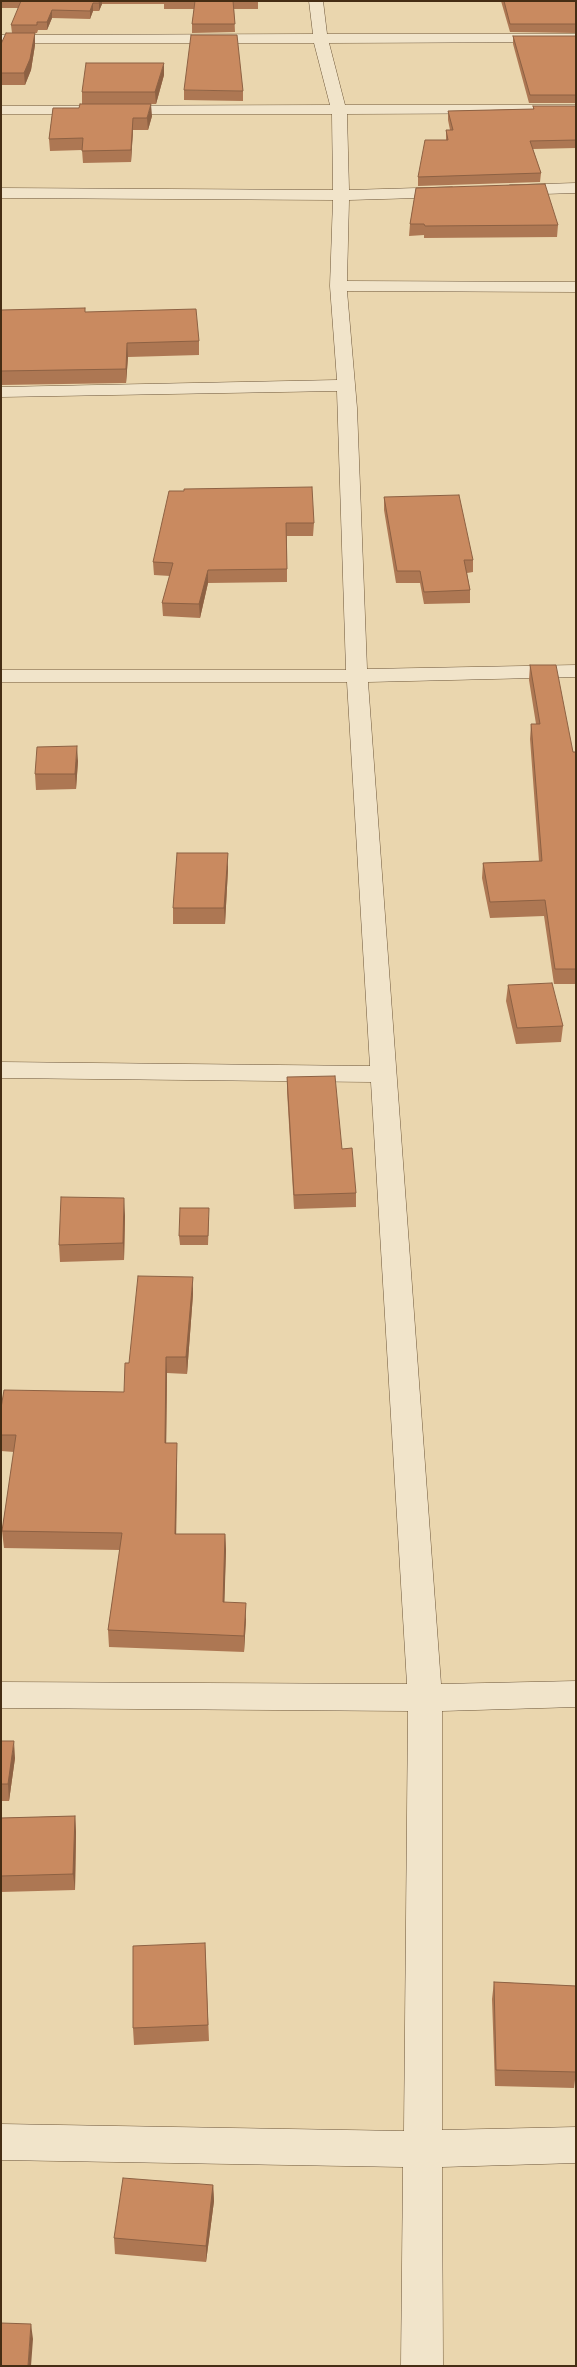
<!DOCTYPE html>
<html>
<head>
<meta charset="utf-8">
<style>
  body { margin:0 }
  #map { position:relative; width:577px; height:2367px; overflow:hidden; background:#ead6ae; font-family:"Libre Caslon Text",serif }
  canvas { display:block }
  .frame { position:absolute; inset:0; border:2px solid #452d14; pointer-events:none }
</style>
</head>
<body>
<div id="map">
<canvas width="577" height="2367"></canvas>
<div class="frame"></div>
</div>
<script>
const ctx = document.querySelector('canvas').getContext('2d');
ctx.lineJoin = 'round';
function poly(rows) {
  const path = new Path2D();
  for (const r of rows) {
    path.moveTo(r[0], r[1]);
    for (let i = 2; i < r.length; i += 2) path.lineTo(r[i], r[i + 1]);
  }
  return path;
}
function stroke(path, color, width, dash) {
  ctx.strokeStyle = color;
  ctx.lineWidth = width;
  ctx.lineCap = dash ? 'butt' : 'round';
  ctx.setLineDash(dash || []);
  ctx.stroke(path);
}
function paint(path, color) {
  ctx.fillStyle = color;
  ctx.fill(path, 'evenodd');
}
const street = poly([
  [309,1,323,1,327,34,576,34,576,42,329,43,345,105,576,105,576,113,347,114,349,190,452,187,458,189,460,192,458,195,452,197,349,200,347,281,576,282,576,292,347,291,357,408,367,669,576,665,576,677,368,682,441,1684,576,1681,576,1707,442,1711,442,2130,576,2127,576,2163,442,2167,443,2366,401,2366,403,2167,1,2160,1,2124,404,2131,408,1711,1,1708,1,1682,407,1684,371,1082,1,1078,1,1062,370,1066,347,682,1,682,1,670,346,670,337,391,1,397,1,387,337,380,330,286,333,200,1,198,1,188,333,190,332,114,1,114,1,106,330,105,314,43,1,43,1,35,313,34,309,1],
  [576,183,576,193,510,195,504,193,502,190,504,187,510,185,576,183]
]);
stroke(street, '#6e573a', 1);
paint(street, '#f1e4ca');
paint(poly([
  [1,1,258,1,258,9,234,9,235,32,192,33,192,24,194,9,164,9,164,4,102,4,99,11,93,11,90,19,52,18,47,30,38,30,37,33,12,33,11,25,19,8,1,8],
  [501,1,576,1,576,33,510,32],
  [513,36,576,36,576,103,529,103,513,44],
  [1,44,35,45,31,70,25,85,1,85],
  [164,75,156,104,82,104,82,92],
  [184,90,243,91,243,101,184,100],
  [533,106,576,106,576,148,533,149,541,173,540,182,418,186,418,177,446,140,446,130,450,130,448,120,448,111,533,109],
  [53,108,152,116,148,130,133,130,131,162,83,163,82,150,50,151,49,139],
  [416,188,558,225,557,237,424,238,424,235,409,236,410,224],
  [1,310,85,312,199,341,199,355,128,357,126,383,1,385],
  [184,491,314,523,313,536,287,536,287,582,208,583,200,618,163,616,162,603,170,576,154,575,153,562],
  [384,497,473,560,473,572,467,573,470,590,470,603,424,604,420,583,396,583,384,510],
  [530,665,573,752,576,752,576,984,554,984,544,916,490,918,482,878,483,863,539,861,530,739,531,724,536,724,529,680],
  [78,761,76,789,36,790,35,774],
  [228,869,225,924,173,924,173,908],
  [508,985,563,1026,561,1042,516,1044,506,1001],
  [287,1077,342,1149,356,1193,356,1207,294,1209,287,1091],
  [125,1215,124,1260,60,1262,59,1245],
  [209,1217,208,1245,180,1245,179,1236],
  [193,1294,187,1374,167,1373,166,1443,177,1459,176,1534,225,1534,226,1550,224,1602,246,1619,244,1652,109,1647,108,1630,120,1550,4,1548,2,1531,14,1452,1,1451,1,1408,124,1392,129,1363],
  [1,1741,15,1758,9,1801,1,1801],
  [75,1816,76,1832,75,1890,1,1892,1,1818],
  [205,1943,209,2041,134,2045,133,2028],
  [494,1982,576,1986,576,2080,575,2080,574,2088,495,2086,492,1999],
  [213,2185,214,2201,206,2262,115,2254,114,2238]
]), '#ad7753');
paint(poly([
  [100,1,102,1,102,4,99,11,99,3],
  [93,3,93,11,90,19,90,11],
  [52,10,52,18,47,30,47,22],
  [35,33,35,45,31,70,25,85,24,73],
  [164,63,164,75,156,104,155,92],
  [151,104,152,116,148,130,147,118],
  [133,118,133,130,131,162,131,150],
  [127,343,128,357,126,383,126,369],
  [208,570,208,583,200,618,199,604],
  [77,746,78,761,76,789,75,774],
  [228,853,228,869,225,924,224,908],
  [124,1198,125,1215,124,1260,123,1243],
  [193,1277,193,1294,187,1374,186,1357],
  [166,1357,167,1373,166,1460,165,1443],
  [177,1443,177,1459,176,1550,175,1534],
  [225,1534,226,1550,224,1618,223,1602],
  [246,1603,246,1619,244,1652,244,1636],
  [14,1741,15,1758,9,1801,8,1784],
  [75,1816,76,1832,75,1890,73,1874],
  [213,2185,214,2201,206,2262,206,2246],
  [31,2324,33,2339,31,2366,28,2366]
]), '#8d6143');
const building = poly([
  [21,1,100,1,99,3,93,3,90,11,52,10,47,22,37,22,37,25,11,25,21,1],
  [195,1,233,1,235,24,192,24,195,1],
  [504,1,576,1,576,24,510,24,504,1],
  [6,33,35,33,30,59,24,73,1,73,1,44,6,33],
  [191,35,237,35,243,91,184,90,191,35],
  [513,36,576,36,576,95,530,95,513,36],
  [86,63,164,63,155,92,82,92,86,63],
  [80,104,151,104,147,118,133,118,131,150,82,151,83,138,49,139,53,108,79,108,80,104],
  [533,106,576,106,576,140,530,141,541,173,418,177,425,140,448,140,446,130,453,130,448,111,534,109,533,106],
  [545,184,558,225,425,226,424,224,410,224,416,188,545,184],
  [85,308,85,312,196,309,199,341,127,343,126,369,1,371,1,310,85,308],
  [312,487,314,523,286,523,287,569,208,570,199,604,162,603,173,563,153,562,169,491,184,491,184,489,312,487],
  [459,495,473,560,464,560,470,590,424,592,420,571,397,571,384,497,459,495],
  [530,665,556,665,573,752,576,752,576,969,555,969,545,900,490,902,483,863,542,861,531,724,540,724,530,665],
  [77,746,75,774,35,774,37,747,77,746],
  [177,853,228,853,224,908,173,908,177,853],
  [552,983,563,1026,517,1028,508,985,552,983],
  [335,1076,342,1149,352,1148,356,1193,294,1195,287,1077,335,1076],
  [61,1197,124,1198,123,1243,59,1245,61,1197],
  [180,1208,209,1208,208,1236,179,1236,180,1208],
  [138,1276,193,1277,186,1357,166,1357,165,1443,177,1443,175,1534,225,1534,223,1602,246,1603,244,1636,108,1630,122,1533,2,1531,16,1435,1,1435,1,1408,4,1390,124,1392,125,1363,129,1363,138,1276],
  [1,1741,14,1741,8,1784,1,1784,1,1741],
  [75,1816,73,1874,1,1876,1,1818,75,1816],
  [205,1943,208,2025,133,2028,133,1946,205,1943],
  [494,1982,576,1986,576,2072,496,2070,494,1982],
  [123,2178,213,2185,206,2246,114,2238,123,2178],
  [1,2323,31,2324,28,2366,1,2366,1,2323]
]);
paint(building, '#c98a60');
stroke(building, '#8d6143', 1);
</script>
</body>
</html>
